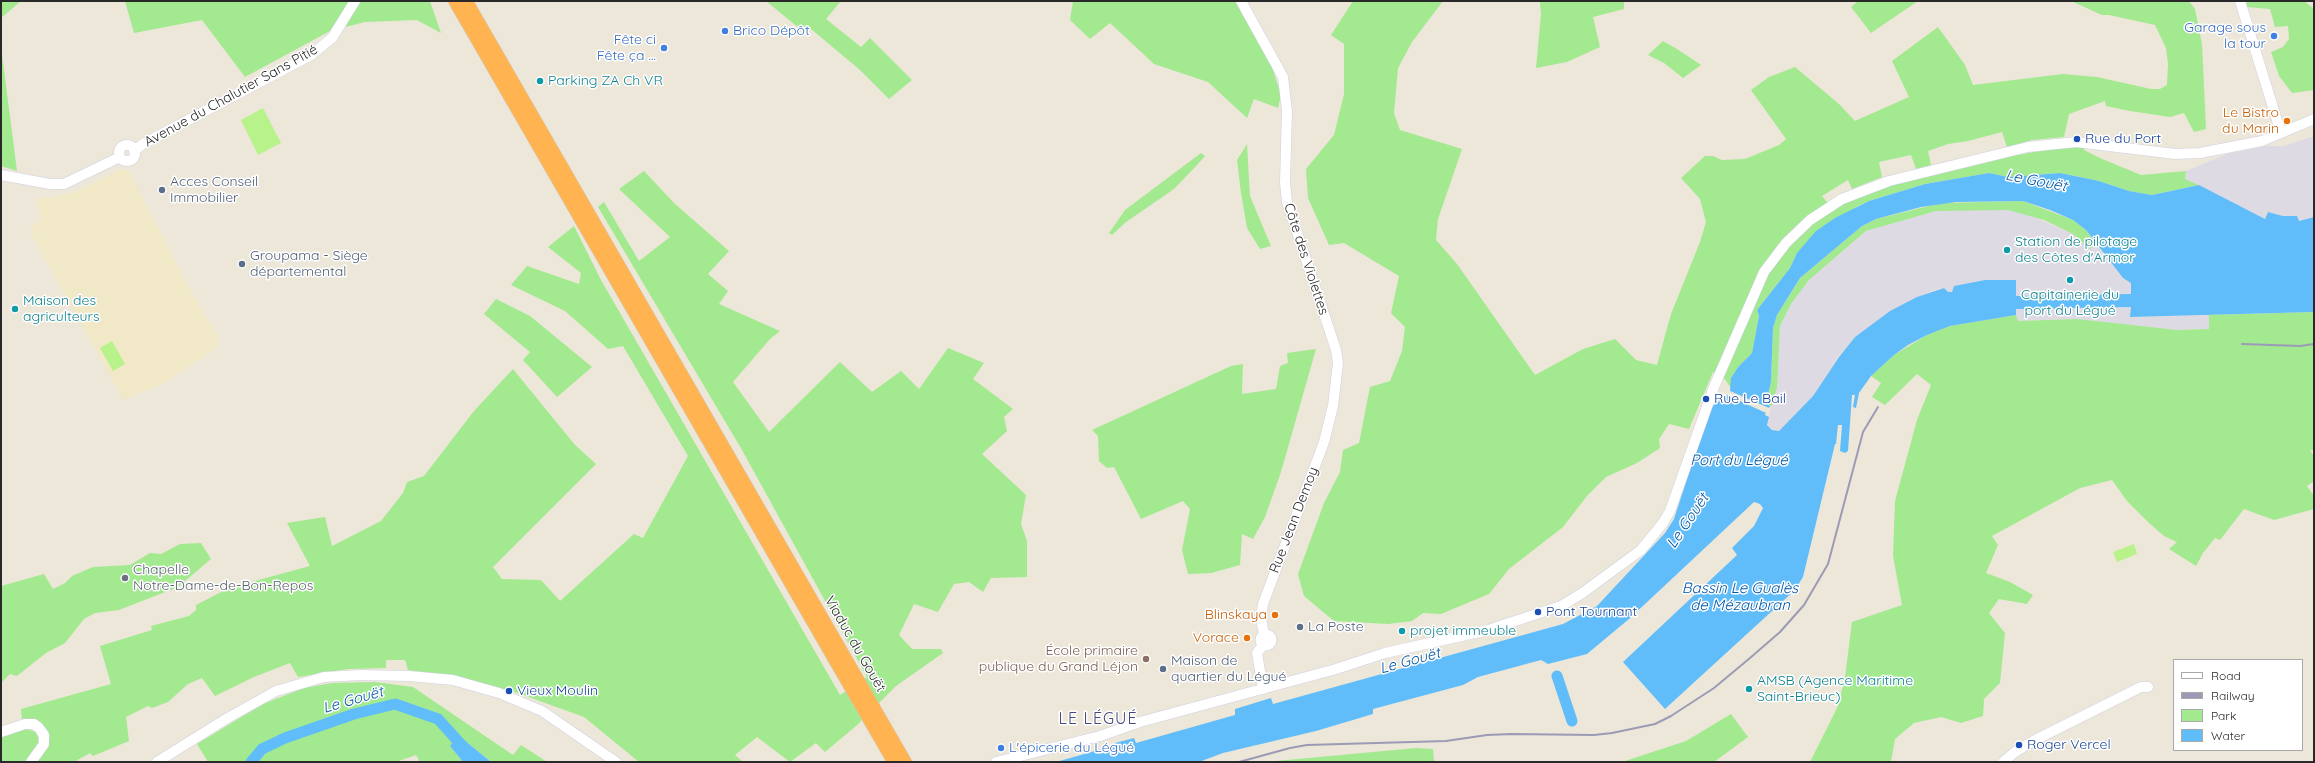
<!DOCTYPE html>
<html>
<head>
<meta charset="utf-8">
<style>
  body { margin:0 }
  #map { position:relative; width:2315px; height:763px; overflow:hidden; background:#ede7d9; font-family:Quicksand,sans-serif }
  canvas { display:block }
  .frame { position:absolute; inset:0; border:2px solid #292929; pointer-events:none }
  .legend { position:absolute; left:2173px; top:659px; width:130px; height:92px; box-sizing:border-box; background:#fff; border:1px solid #a9a9a9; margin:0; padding:5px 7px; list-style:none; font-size:12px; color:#292929 }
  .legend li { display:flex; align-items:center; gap:8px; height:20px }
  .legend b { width:20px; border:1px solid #a9a9a9 }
</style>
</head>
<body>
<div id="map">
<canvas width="2315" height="763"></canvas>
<div class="frame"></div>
<ul class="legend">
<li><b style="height:5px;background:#fff"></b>Road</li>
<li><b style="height:5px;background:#9b9bb5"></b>Railway</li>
<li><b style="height:11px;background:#a2e98f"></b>Park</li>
<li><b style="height:11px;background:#61bdfa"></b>Water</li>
</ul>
</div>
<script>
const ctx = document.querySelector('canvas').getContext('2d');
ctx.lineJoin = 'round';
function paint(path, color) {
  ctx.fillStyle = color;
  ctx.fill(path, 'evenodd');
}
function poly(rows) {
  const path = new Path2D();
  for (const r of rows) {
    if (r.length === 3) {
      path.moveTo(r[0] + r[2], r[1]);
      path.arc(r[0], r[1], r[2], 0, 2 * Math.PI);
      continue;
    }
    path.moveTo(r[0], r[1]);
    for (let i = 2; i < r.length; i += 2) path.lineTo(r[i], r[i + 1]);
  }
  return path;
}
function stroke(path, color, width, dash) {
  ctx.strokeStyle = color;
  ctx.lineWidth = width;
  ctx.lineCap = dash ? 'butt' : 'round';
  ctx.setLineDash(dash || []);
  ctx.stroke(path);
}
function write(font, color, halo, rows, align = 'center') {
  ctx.font = font + ' Quicksand,sans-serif';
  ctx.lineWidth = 3;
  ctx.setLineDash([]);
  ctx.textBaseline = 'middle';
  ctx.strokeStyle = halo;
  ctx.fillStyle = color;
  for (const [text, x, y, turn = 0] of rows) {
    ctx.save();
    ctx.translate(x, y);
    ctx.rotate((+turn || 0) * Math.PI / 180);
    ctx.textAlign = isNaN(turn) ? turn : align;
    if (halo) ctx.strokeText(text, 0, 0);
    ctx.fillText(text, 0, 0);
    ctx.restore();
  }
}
paint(poly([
  [2314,136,2314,217,2299,221,2297,216,2283,216,2268,212,2265,219,2185,179,2186,171,2227,154,2266,146,2284,146],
  [1969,209,2008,210,2025,213,2073,234,2090,249,2096,244,2123,278,2131,282,2131,294,2016,296,2015,280,1985,280,1954,286,1952,292,1948,293,1944,288,1932,291,1890,311,1855,337,1838,357,1813,396,1779,431,1769,428,1767,420,1777,388,1780,326,1791,304,1809,280,1866,231,1936,211],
  [2131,307,2131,317,2209,315,2209,329,2177,330,2148,328,2077,319,2018,321,2016,315,2016,309]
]), '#dedae4');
paint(poly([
  [121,169,129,171,188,286,218,337,218,347,165,383,123,400,30,232,32,227,40,220,40,213,36,204,37,198,59,196,77,191]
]), '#f0e8c6');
paint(poly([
  [1,1,21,1,1,18],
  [125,1,430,1,441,33,417,20,365,22,330,31,245,77,202,20,134,33],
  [766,1,841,1,826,19,861,47,870,38,912,80,889,99,860,70,811,29,805,33],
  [1073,1,1236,1,1272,67,1281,95,1278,108,1254,99,1247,118,1208,82,1154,64,1110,23,1090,39,1070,20],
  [1353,1,1443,1,1412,42,1398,68,1394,113,1400,130,1462,149,1438,219,1436,240,1457,264,1535,375,1583,349,1615,339,1636,360,1657,365,1671,314,1700,242,1706,222,1700,199,1681,178,1705,156,1713,156,1722,160,1745,159,1779,145,1786,139,1751,90,1769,77,1795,67,1839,104,1855,121,1909,97,1892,61,1938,27,1965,65,1973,85,2063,74,2097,77,2151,89,2160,89,2167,85,2168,64,2166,48,2155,25,2109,15,2102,15,2071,1,2189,1,2195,9,2202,44,2206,129,2194,132,2184,113,2170,117,2130,111,2106,106,2105,101,2069,114,2064,137,2032,140,2007,147,2002,132,1968,141,1948,144,1928,151,1931,165,1916,169,1911,155,1879,162,1882,177,1852,189,1848,180,1822,196,1831,207,1871,191,1992,159,2059,148,2084,147,2084,150,2100,158,2141,175,2186,171,2185,179,2199,185,2152,195,2129,191,2099,181,2060,173,2008,177,1989,173,1925,184,1869,201,1856,207,1797,253,1790,268,1757,310,1759,316,1752,353,1738,367,1731,378,1731,388,1723,377,1713,372,1689,429,1669,424,1659,439,1660,448,1637,463,1606,477,1587,496,1563,527,1509,569,1489,594,1441,614,1423,613,1412,621,1388,624,1334,621,1304,596,1298,574,1324,503,1340,472,1343,450,1359,443,1370,387,1390,381,1402,351,1405,327,1391,313,1399,276,1344,243,1329,245,1308,198,1306,169,1334,135,1344,94,1344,44,1331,35],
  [1540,1,1624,1,1624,9,1593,17,1600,47,1567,62,1536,68,1541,15],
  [1858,1,1918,1,1871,33,1851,7],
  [2246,1,2304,1,2314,9,2314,90,2292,93,2279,76,2271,52,2283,47,2289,39,2288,26,2275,27,2270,9,2247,7],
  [1663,41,1677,49,1701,65,1683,78,1664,63,1648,55],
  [1,47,17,171,1,166],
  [1247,144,1250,196,1271,246,1260,249,1247,228,1241,193,1237,160],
  [1201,153,1205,156,1197,165,1174,189,1126,222,1112,235,1109,233,1125,210],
  [644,171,674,203,729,251,708,274,728,291,719,304,780,331,770,339,733,382,769,432,840,362,872,392,901,371,919,389,948,348,984,363,973,379,1013,409,1004,417,1007,431,982,454,1026,495,1021,524,1027,541,1027,577,991,578,983,592,969,582,954,584,938,612,914,604,899,635,912,649,941,649,943,653,896,686,856,726,825,752,816,743,790,762,757,737,735,755,743,762,639,762,584,717,512,691,441,675,408,670,405,660,386,660,386,668,348,669,298,677,290,663,254,677,215,696,202,678,188,684,168,702,152,708,148,706,126,717,129,741,93,756,90,753,74,762,35,762,46,748,50,736,40,721,22,720,21,709,111,684,100,646,152,630,151,626,189,616,196,610,196,605,229,588,310,566,287,523,325,517,332,546,381,521,403,493,407,482,424,476,474,411,513,369,575,445,596,464,493,567,502,579,541,580,560,601,634,534,643,538,688,456,623,346,608,349,565,311,511,285,527,266,579,284,581,273,548,247,574,226,601,280,840,695,867,677,742,450,598,207,604,202,639,261,670,237,619,189],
  [2023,201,2073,220,2086,230,2096,244,2090,249,2073,234,2044,220,2008,210,1936,211,1866,231,1809,280,1791,304,1780,326,1777,388,1771,407,1768,404,1767,399,1771,382,1773,328,1777,315,1800,278,1862,226,1876,219,1941,203],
  [496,299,530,316,592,367,557,397,523,360,530,352,484,314],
  [2314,312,2314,450,2310,450,2314,456,2314,481,2307,486,2314,496,2314,509,2274,520,2244,509,2220,540,2215,538,2203,553,2196,566,2169,549,2177,542,2164,536,2149,523,2127,501,2112,480,2080,488,1992,536,1998,545,1986,573,2010,582,2033,595,2027,604,1999,599,1989,613,2005,633,2000,683,1984,699,1983,716,1961,723,1941,717,1914,723,1895,739,1891,762,1810,762,1838,706,1845,677,1852,622,1902,605,1893,556,1895,501,1917,420,1931,385,1917,374,1885,405,1872,397,1881,383,1871,376,1894,355,1927,335,1950,326,2016,315,2018,321,2077,319,2177,330,2209,329,2209,315],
  [1316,349,1281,472,1265,517,1253,539,1242,534,1240,565,1211,573,1188,574,1182,550,1190,509,1183,501,1141,519,1114,467,1107,468,1099,461,1098,436,1092,430,1231,366,1243,364,1242,394,1276,389,1280,366,1288,363,1287,353],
  [201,543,211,559,178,587,119,610,95,613,84,619,65,643,46,653,17,676,10,674,1,683,1,586,44,574,53,589,65,583,72,576,93,567,130,565,150,553,161,554,180,544],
  [375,682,413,687,513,755,521,745,547,762,491,762,458,735,450,746,463,762,420,762,416,755,396,762,208,762,197,744,263,704,304,688,332,683],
  [1731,714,1748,737,1714,762,1622,762,1686,741],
  [26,729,36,732,38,738,38,744,26,762,1,762,1,735],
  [1416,748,1433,749,1434,761,1265,762]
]), '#a2e98f');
paint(poly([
  [263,108,281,143,258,155,241,120],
  [112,341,125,364,113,371,100,348],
  [2134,544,2137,554,2117,562,2113,552]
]), '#b8f28a');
paint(poly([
  [1989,173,2008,177,2060,173,2099,181,2129,191,2152,195,2199,185,2265,219,2268,212,2283,216,2297,216,2299,221,2314,217,2314,312,2130,317,2131,307,2016,309,2016,315,1950,326,1927,335,1908,345,1894,355,1871,376,1859,393,1856,408,1853,407,1855,395,1852,395,1848,451,1845,453,1840,451,1842,425,1838,425,1836,444,1835,444,1803,577,1795,590,1665,709,1623,662,1737,555,1732,548,1754,526,1763,508,1760,504,1754,502,1629,619,1587,654,1548,664,1541,660,1478,677,1463,685,1373,709,1373,714,1316,731,1223,753,1199,762,1056,762,1116,745,1115,743,1134,738,1136,743,1235,715,1235,709,1271,698,1273,704,1563,624,1597,606,1665,533,1674,519,1710,408,1727,395,1766,413,1765,415,1769,417,1767,425,1772,430,1779,431,1813,396,1839,357,1855,337,1890,311,1917,297,1944,288,1948,292,1952,292,1954,286,1985,280,2016,280,2016,296,2131,294,2131,283,2123,278,2086,230,2073,220,2050,210,2023,201,1956,202,1921,207,1876,219,1862,226,1800,278,1777,315,1773,328,1771,382,1766,403,1770,406,1769,408,1730,391,1731,378,1738,367,1752,353,1759,316,1757,310,1790,268,1797,253,1816,231,1835,218,1869,201,1925,184],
  [458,735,491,762,463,762,450,746]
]), '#61bdfa');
stroke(poly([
  [1557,676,1572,721],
  [251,762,262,749,285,738,354,714,395,704,438,719,477,762]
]), '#61bdfa', 11);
const secondary = poly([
  [1241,1,1283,77,1287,111,1285,183,1287,202,1336,350,1338,363,1333,406,1324,442,1263,604,1261,619,1264,634],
  [2240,1,2281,133],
  [127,153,8],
  [134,151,143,144,311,55,332,38,355,1],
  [1,175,50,184,64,184,120,157],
  [1266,640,5.5],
  [1263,645,1257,653,1263,689],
  [1,732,25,724,34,724,39,728,44,735,44,744,31,762],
  [157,762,226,719,276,691,324,677,361,675,409,676,453,680,499,693,542,711,616,762],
  [996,762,1100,736,1140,722,1336,669,1385,653,1488,630,1561,606,1581,594,1641,550,1663,523,1670,511,1714,387,1764,272,1786,243,1810,220,1842,199,1889,181,2028,147,2076,142,2175,154,2200,153,2262,141,2314,119],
  [2003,762,2015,752,2035,740,2141,687,2148,687]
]);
const highway = poly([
  [455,1,894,762],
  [466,1,905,762]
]);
stroke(secondary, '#cecfe3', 11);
stroke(highway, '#ccc', 14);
stroke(secondary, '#fff', 10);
stroke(highway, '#ffb451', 13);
stroke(poly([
  [2242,344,2300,346,2314,344],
  [1239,762,1290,748,1307,745,1446,741,1487,735,1511,734,1594,735,1612,733,1655,724,1671,716,1714,688,1750,658,1780,632,1804,605,1828,564,1863,432,1878,407]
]), '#9b9bb5', 2);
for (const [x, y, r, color] of [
  [725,31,4,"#3f7fe0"],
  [2274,36,4,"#3f7fe0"],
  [664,48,4,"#3f7fe0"],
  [540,81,4,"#0f9aa8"],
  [2287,121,4,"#e8710a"],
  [2077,139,4,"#1a4fb4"],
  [162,190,4,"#5c6f8a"],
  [2007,250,4,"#0f9aa8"],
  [242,264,4,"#5c6f8a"],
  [2070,280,4,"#0f9aa8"],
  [15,309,4,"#0f9aa8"],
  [1706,399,4,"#1a4fb4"],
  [125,578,4,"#6b7280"],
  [1538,612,4,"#1a4fb4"],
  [1275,615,4,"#e8710a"],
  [1300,627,4,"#5c6f8a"],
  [1402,631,4,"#0f9aa8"],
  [1247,638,4,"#e8710a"],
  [1146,659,4,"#8d6e63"],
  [1163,669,4,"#5c6f8a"],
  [1749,689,4,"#0f9aa8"],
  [509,691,4,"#1a4fb4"],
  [2019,745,4,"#1a4fb4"],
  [1001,748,4,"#3f7fe0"]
]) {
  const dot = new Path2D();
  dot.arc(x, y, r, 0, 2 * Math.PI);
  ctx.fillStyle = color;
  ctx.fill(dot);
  stroke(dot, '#fff', 1.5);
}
write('14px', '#366cbe', '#fff', [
  ["Garage sous",2266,28],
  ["la tour",2266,44],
  ["Brico Dépôt",733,31,"left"],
  ["Fête ci",656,40],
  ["Fête ça ...",656,56],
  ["L'épicerie du Légué",1009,748,"left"]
], 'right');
write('14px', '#0d838f', '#fff', [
  ["Parking ZA Ch VR",548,81],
  ["Station de pilotage",2015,242],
  ["des Côtes d'Armor",2015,258],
  ["Capitainerie du",2070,295,"center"],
  ["port du Légué",2070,311,"center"],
  ["Maison des",23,301],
  ["agriculteurs",23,317],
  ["projet immeuble",1410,631],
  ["AMSB (Agence Maritime",1757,681],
  ["Saint-Brieuc)",1757,697]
], 'left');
write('14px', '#292929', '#fff', [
  ["Avenue du Chalutier Sans Pitié",231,96,-29],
  ["Côte des Violettes",1306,259,72],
  ["Rue Jean Demoy",1294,520,-69],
  ["Viaduc du Gouët",855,644,60]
]);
write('14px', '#c56008', '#fff', [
  ["Le Bistro",2279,113],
  ["du Marin",2279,129],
  ["Blinskaya",1267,615],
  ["Vorace",1239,638]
], 'right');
write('14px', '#164399', '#fff', [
  ["Rue du Port",2085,139],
  ["Rue Le Bail",1714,399],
  ["Pont Tournant",1546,612],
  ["Vieux Moulin",517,691],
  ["Roger Vercel",2027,745]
], 'left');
write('14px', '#4e5e75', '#fff', [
  ["Acces Conseil",170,182],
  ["Immobilier",170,198],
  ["Groupama - Siège",250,256],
  ["départemental",250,272],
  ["La Poste",1308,627],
  ["Maison de",1171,661],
  ["quartier du Légué",1171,677]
], 'left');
write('14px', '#5b616d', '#fff', [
  ["Chapelle",133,570],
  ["Notre-Dame-de-Bon-Repos",133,586]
], 'left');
write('14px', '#785e54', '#fff', [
  ["École primaire",1138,651],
  ["publique du Grand Léjon",1138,667]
], 'right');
write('italic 15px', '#0156a5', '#fff', [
  ["Le Gouët",2036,181,11],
  ["Port du Légué",1739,460],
  ["Le Gouët",1688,521,-56],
  ["Bassin Le Gualès",1740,588],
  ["de Mézaubran",1740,605],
  ["Le Gouët",1410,661,-15],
  ["Le Gouët",353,700,-16]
]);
ctx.letterSpacing = '1px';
write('16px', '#45487d', '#fff', [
  ["LE LÉGUÉ",1098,719]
]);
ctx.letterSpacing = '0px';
</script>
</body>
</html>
